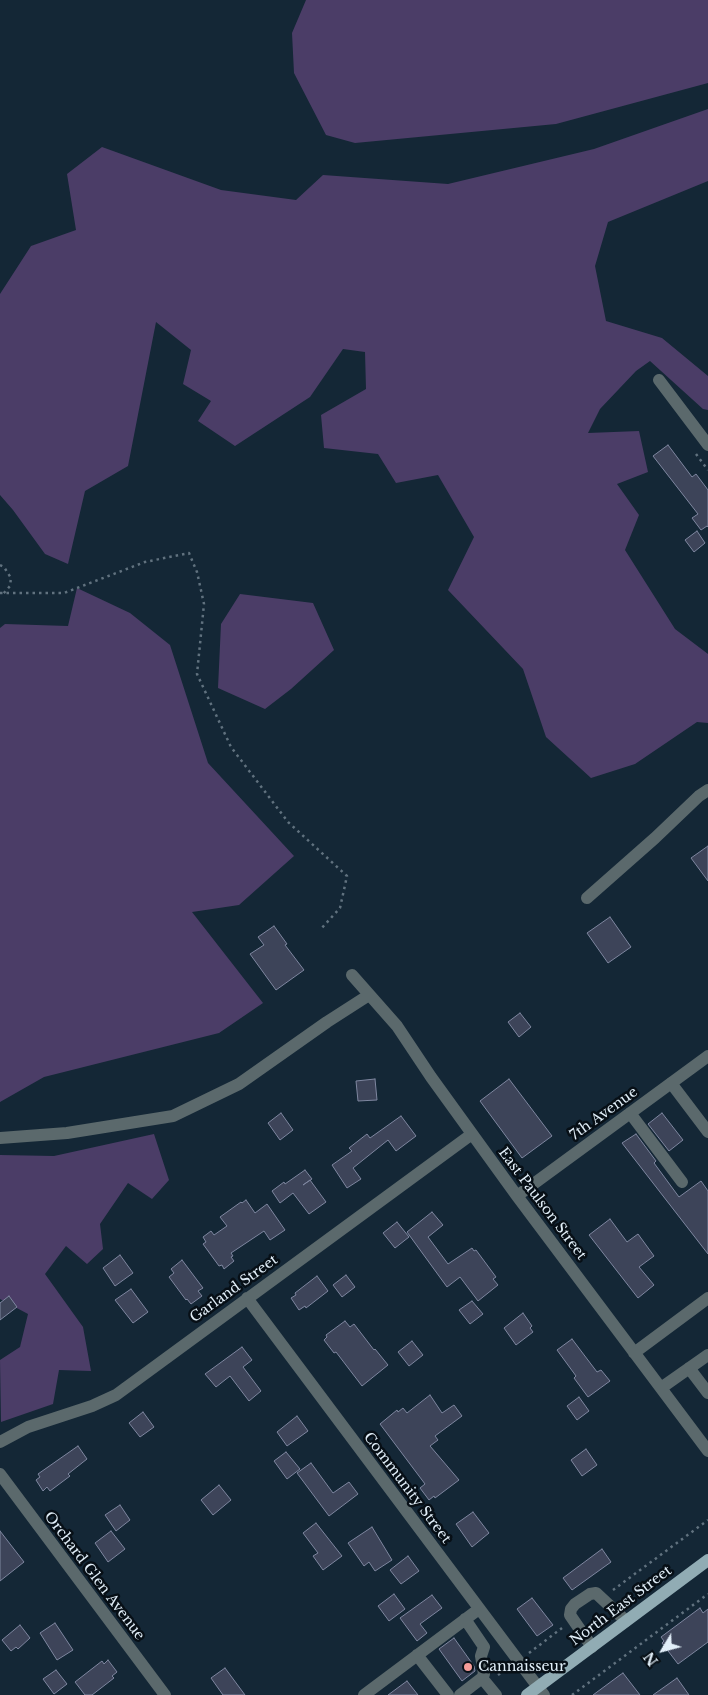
<!DOCTYPE html>
<html>
<head>
<meta charset="utf-8">
<style>
  body { margin:0 }
  #map { position:relative; width:708px; height:1695px; overflow:hidden; background:#142736; font-family:"Libre Baskerville",serif }
  canvas { display:block }
  .north { position:absolute; left:638px; top:1625px; width:50px; height:50px; -webkit-text-stroke:4px #070f16; paint-order:stroke; rotate:233deg; font-size:14px; font-weight:700; line-height:20px; text-align:center; color:#e1eef8 }
  .north::after { content:''; display:block; margin:auto; width:18px; height:22px; background:#e1eef8; clip-path:polygon(50% 0,100% 100%,50% 72%,0 100%) }
</style>
</head>
<body>
<div id="map">
<canvas width="708" height="1695"></canvas>
<div class="north">N</div>
</div>
<script>
const ctx = document.querySelector('canvas').getContext('2d');
ctx.lineJoin = 'round';
function paint(path, color) {
  ctx.fillStyle = color;
  ctx.fill(path, 'evenodd');
}
function poly(rows) {
  const path = new Path2D();
  for (const r of rows) {
    path.moveTo(r[0], r[1]);
    for (let i = 2; i < r.length; i += 2) path.lineTo(r[i], r[i + 1]);
  }
  return path;
}
function stroke(path, color, width, dash) {
  ctx.strokeStyle = color;
  ctx.lineWidth = width;
  ctx.lineCap = dash ? 'butt' : 'round';
  ctx.setLineDash(dash || []);
  ctx.stroke(path);
}
function write(font, color, halo, rows, align = 'center') {
  ctx.font = font + ' "Libre Baskerville",serif';
  ctx.lineWidth = 5;
  ctx.setLineDash([]);
  ctx.textBaseline = 'middle';
  ctx.strokeStyle = halo;
  ctx.fillStyle = color;
  for (const [text, x, y, turn = 0] of rows) {
    ctx.save();
    ctx.translate(x, y);
    ctx.rotate((+turn || 0) * Math.PI / 180);
    ctx.textAlign = isNaN(turn) ? turn : align;
    if (halo) ctx.strokeText(text, 0, 0);
    ctx.fillText(text, 0, 0);
    ctx.restore();
  }
}
paint(poly([
  [306,0,708,0,708,83,556,124,355,143,326,135,294,73,292,33],
  [708,109,708,181,608,222,595,266,606,321,662,338,708,376,708,410,703,409,650,361,636,371,600,409,588,433,639,431,648,472,617,484,639,515,625,550,675,629,708,654,708,723,697,722,635,764,591,778,546,737,523,669,448,590,474,537,438,475,396,483,378,454,324,448,321,415,366,389,365,352,343,349,310,397,235,446,198,421,211,401,183,384,191,350,156,322,128,466,85,491,68,564,45,554,13,510,0,495,0,294,31,246,76,230,67,174,102,147,221,190,296,200,323,175,448,184,594,149],
  [77,588,130,613,170,645,208,763,294,856,239,905,192,912,263,1003,219,1033,44,1077,0,1102,0,628,5,624,68,626],
  [240,594,313,603,334,650,291,689,265,709,218,688,221,624],
  [154,1134,169,1180,152,1199,128,1183,100,1224,103,1249,87,1264,66,1246,45,1274,83,1327,91,1371,59,1370,53,1404,1,1422,0,1360,20,1347,28,1314,0,1299,0,1155,54,1156]
]), '#4b3d67');
const building = poly([
  [668,445,692,477,696,474,708,490,708,527,707,526,701,530,692,518,698,514,653,456,668,445],
  [697,531,705,543,694,552,685,540,697,531],
  [708,846,708,881,691,858,708,846],
  [610,917,631,947,608,963,587,933,610,917],
  [274,926,287,944,285,945,304,970,276,990,250,954,264,945,258,937,274,926],
  [520,1013,531,1027,519,1037,508,1022,520,1013],
  [375,1079,377,1100,358,1101,356,1081,375,1079],
  [509,1079,552,1136,522,1158,480,1101,509,1079],
  [281,1113,293,1130,280,1140,268,1123,281,1113],
  [662,1113,683,1140,669,1151,648,1124,662,1113],
  [401,1116,416,1136,396,1151,388,1140,353,1168,361,1179,347,1188,332,1165,352,1151,349,1148,367,1134,370,1138,401,1116],
  [636,1134,656,1161,654,1163,679,1197,701,1181,708,1191,708,1254,622,1143,636,1134],
  [305,1170,312,1179,303,1185,310,1180,326,1202,309,1214,293,1193,280,1203,272,1191,284,1182,285,1184,305,1170],
  [246,1200,255,1213,267,1204,285,1230,270,1240,264,1231,231,1253,233,1256,231,1257,234,1261,224,1269,222,1265,219,1266,203,1244,206,1242,203,1237,211,1231,214,1235,227,1226,220,1217,241,1202,242,1203,246,1200],
  [432,1212,443,1225,428,1237,448,1264,472,1248,474,1251,476,1250,496,1277,493,1279,498,1285,478,1301,460,1277,447,1287,407,1232,432,1212],
  [610,1219,627,1242,638,1234,654,1256,639,1267,654,1285,638,1298,589,1235,610,1219],
  [397,1222,409,1237,395,1248,383,1233,397,1222],
  [120,1255,133,1273,115,1286,103,1268,120,1255],
  [182,1260,203,1288,198,1291,202,1296,191,1304,187,1299,186,1300,169,1277,174,1273,171,1269,182,1260],
  [346,1275,355,1287,342,1297,333,1285,346,1275],
  [317,1276,328,1291,306,1308,305,1306,299,1310,291,1298,296,1295,295,1293,317,1276],
  [131,1289,148,1312,133,1323,115,1300,131,1289],
  [9,1296,17,1307,0,1320,0,1303,9,1296],
  [472,1301,483,1314,470,1324,459,1310,472,1301],
  [523,1313,532,1326,530,1328,533,1332,516,1345,504,1328,523,1313],
  [345,1321,350,1327,354,1324,374,1350,375,1349,388,1365,362,1386,336,1352,334,1353,324,1340,327,1337,326,1335,345,1321],
  [572,1339,597,1372,601,1370,610,1381,588,1397,574,1378,576,1376,557,1350,572,1339],
  [412,1341,423,1355,409,1366,398,1352,412,1341],
  [242,1347,252,1360,243,1367,261,1391,249,1401,230,1376,216,1387,205,1374,242,1347],
  [430,1395,442,1413,454,1405,462,1416,435,1436,438,1440,430,1446,459,1480,435,1498,434,1496,429,1500,420,1488,425,1484,380,1424,397,1410,398,1412,403,1408,407,1413,430,1395],
  [579,1397,589,1411,577,1420,567,1406,579,1397],
  [143,1412,154,1427,140,1437,129,1423,143,1412],
  [297,1416,308,1431,287,1446,277,1432,297,1416],
  [78,1446,87,1459,68,1474,70,1476,50,1491,47,1487,43,1491,36,1480,40,1477,38,1474,78,1446],
  [586,1449,597,1465,582,1476,571,1460,586,1449],
  [286,1452,300,1469,287,1479,274,1461,286,1452],
  [311,1463,333,1493,349,1482,358,1494,329,1516,297,1473,311,1463],
  [219,1485,231,1500,213,1515,201,1500,219,1485],
  [120,1505,130,1520,116,1531,105,1515,120,1505],
  [473,1512,489,1533,472,1547,456,1524,473,1512],
  [316,1523,342,1556,323,1570,313,1556,318,1553,303,1533,316,1523],
  [372,1527,392,1560,375,1571,369,1562,364,1566,348,1543,372,1527],
  [0,1531,24,1562,0,1581,0,1531],
  [111,1531,125,1549,108,1562,95,1543,111,1531],
  [602,1549,611,1562,572,1590,563,1578,602,1549],
  [408,1556,419,1571,401,1584,390,1570,408,1556],
  [394,1594,405,1609,389,1621,378,1606,394,1594],
  [432,1595,442,1608,420,1624,427,1633,417,1641,400,1618,432,1595],
  [532,1598,553,1625,537,1636,517,1609,532,1598],
  [700,1608,703,1613,708,1609,708,1642,678,1664,662,1643,664,1641,661,1637,700,1608],
  [55,1623,73,1650,57,1660,40,1633,55,1623],
  [20,1625,30,1638,18,1649,16,1647,11,1651,2,1640,20,1625],
  [454,1638,474,1666,475,1671,462,1681,439,1649,454,1638],
  [108,1660,117,1672,112,1676,114,1678,92,1695,85,1695,75,1682,102,1661,104,1664,108,1660],
  [225,1668,245,1695,223,1695,211,1678,225,1668],
  [56,1670,67,1684,54,1694,43,1679,56,1670],
  [623,1673,640,1695,593,1695,620,1675,623,1673],
  [677,1678,689,1695,653,1695,677,1678],
  [407,1681,418,1695,388,1695,407,1681]
]);
paint(building, '#3d4459');
stroke(building, '#7f87a0', 1);
stroke(poly([
  [696,454,708,470],
  [0,565,4,567,11,578,10,586,3,594],
  [0,593,64,593,145,562,189,553,197,572,204,604,197,674,231,747,288,822,347,876,340,908,320,930],
  [613,1590,708,1520],
  [529,1653,562,1628],
  [498,1675,508,1668],
  [572,1695,708,1594]
]), '#61727f', 2.5, [2.5, 4]);
stroke(poly([
  [659,380,708,445],
  [587,898,655,838,699,796,708,790],
  [352,975,397,1026,431,1077,517,1196,708,1451],
  [671,1083,708,1132],
  [630,1113,682,1182],
  [0,1138,67,1133,173,1116,239,1084,327,1022,369,995],
  [517,1196,708,1056],
  [247,1298,544,1695],
  [634,1353,708,1298],
  [689,1368,708,1393],
  [661,1388,708,1355],
  [0,1442,28,1427,92,1406,116,1395,472,1134],
  [0,1474,165,1695],
  [592,1647,570,1615,571,1609,575,1604,590,1594,596,1593,626,1621],
  [417,1655,448,1695],
  [482,1678,496,1695],
  [364,1695,479,1609],
  [460,1695,482,1678,484,1674,481,1656,484,1647,465,1619]
]), '#5b696c', 12);
stroke(poly([
  [527,1695,708,1560]
]), '#91acb4', 12);
for (const [x, y, r, color] of [
  [468,1667,5,"#f59b98"]
]) {
  const dot = new Path2D();
  dot.arc(x, y, r, 0, 2 * Math.PI);
  ctx.fillStyle = color;
  ctx.fill(dot);
  stroke(dot, '#070f16', 2);
}
write('14px', '#e1eef8', '#070f16', [
  ["7th Avenue",604,1114,-36],
  ["East Paulson Street",542,1204,53],
  ["Garland Street",234,1289,-36],
  ["Community Street",407,1488,53],
  ["Orchard Glen Avenue",94,1576,53],
  ["North East Street",621,1606,-37]
]);
write('14px', '#e1eef8', '#070f16', [
  ["Cannaisseur",478,1667]
], 'left');
</script>
</body>
</html>
